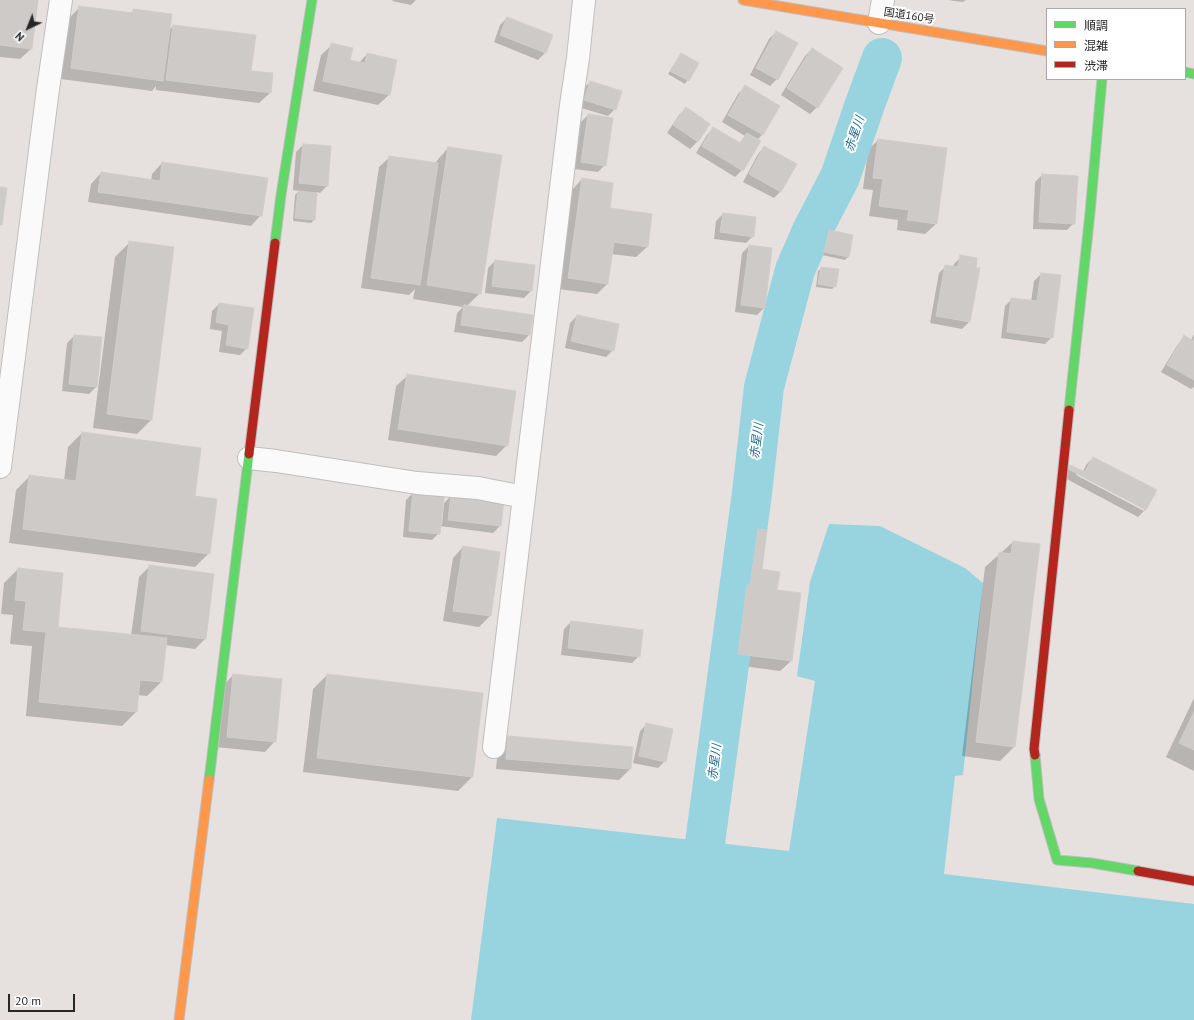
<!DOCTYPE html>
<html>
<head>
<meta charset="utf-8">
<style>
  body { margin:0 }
  #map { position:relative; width:1194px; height:1020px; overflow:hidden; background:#e6e1de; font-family:"PT Sans","Noto Sans JP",sans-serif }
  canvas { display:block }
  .legend { position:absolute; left:1046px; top:8px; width:140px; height:72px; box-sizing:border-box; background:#fff; border:1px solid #a9a9a9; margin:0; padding:5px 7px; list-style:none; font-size:12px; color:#272727 }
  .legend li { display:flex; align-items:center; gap:8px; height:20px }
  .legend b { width:20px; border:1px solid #a9a9a9 }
  .north { position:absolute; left:8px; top:8px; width:40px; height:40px; -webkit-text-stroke:3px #fff; paint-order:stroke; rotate:223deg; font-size:11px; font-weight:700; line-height:16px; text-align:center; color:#272727 }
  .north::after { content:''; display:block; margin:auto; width:14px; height:18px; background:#272727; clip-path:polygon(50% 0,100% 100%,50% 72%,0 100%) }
  .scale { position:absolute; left:8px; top:994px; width:67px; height:18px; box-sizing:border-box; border:2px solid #272727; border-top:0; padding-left:5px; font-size:12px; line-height:14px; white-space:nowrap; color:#272727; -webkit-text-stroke:3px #fff; paint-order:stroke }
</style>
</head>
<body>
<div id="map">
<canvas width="1194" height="1020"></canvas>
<ul class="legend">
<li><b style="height:5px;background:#63d668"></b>順調</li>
<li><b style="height:5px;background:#ff974d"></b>混雑</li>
<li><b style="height:5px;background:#b3261e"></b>渋滞</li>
</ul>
<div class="north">N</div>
<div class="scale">20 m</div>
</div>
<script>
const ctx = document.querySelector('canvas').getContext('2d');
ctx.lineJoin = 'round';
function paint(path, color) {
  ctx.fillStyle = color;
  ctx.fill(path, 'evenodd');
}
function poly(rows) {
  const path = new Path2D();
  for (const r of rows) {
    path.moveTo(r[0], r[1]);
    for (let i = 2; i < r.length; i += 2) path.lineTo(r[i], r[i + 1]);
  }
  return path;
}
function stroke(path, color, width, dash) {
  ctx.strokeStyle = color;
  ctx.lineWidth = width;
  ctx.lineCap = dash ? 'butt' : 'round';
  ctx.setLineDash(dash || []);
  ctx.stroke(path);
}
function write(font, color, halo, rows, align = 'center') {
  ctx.font = font + ' "PT Sans","Noto Sans JP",sans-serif';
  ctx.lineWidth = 4;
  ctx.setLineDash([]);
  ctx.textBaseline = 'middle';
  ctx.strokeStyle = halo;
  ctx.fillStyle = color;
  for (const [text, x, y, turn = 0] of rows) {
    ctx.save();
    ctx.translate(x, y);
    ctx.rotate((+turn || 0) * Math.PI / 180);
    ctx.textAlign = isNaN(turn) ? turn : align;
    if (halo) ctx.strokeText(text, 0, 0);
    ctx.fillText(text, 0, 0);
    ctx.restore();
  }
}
paint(poly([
  [829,524,880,526,965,568,983,583,963,775,955,776,944,874,1194,904,1194,1020,471,1020,497,818,789,851,815,681,797,676,810,582]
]), '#98d4df');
paint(poly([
  [0,0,37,0,31,49,20,59,0,57],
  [393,0,416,0,411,5,392,1],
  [947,0,966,0,963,2],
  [80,7,130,14,134,10,169,30,173,26,250,72,270,93,259,103,156,90,156,86,152,91,61,79,69,18],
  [507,18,545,53,538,60,494,42,500,25],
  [776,32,777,79,770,86,750,75,769,39],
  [332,45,349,61,359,63,367,54,389,95,378,105,313,91,321,55],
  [812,49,817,107,810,114,781,95,805,56],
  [681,54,698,63,685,84,668,74],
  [590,82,615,109,608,116,578,107,583,89],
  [745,87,779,106,762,135,757,140,742,170,735,177,696,153,707,135,714,128,739,144,745,136,722,122,738,94],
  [686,108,709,124,697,142,690,149,667,133,679,115],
  [588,115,605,165,598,172,574,169,581,122],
  [878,140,936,224,925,234,897,230,898,220,869,216,873,190,863,189,868,150],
  [303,145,327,186,320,193,317,192,314,220,311,223,293,221,295,195,299,191,293,190,296,152],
  [764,147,781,191,774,198,743,182,758,154],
  [448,148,480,293,467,306,531,316,529,335,522,342,454,332,457,313,463,307,413,299,415,289,409,295,361,288,379,167,390,157,434,164],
  [162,163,261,215,251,226,88,202,91,184,101,173,151,181,152,174],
  [1042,175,1074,223,1067,230,1033,229,1035,182],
  [582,179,609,209,647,247,636,257,611,254,608,283,597,294,558,289,572,190],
  [723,214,753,236,746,243,714,239,716,221],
  [829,231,849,256,845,260,822,255,826,235],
  [129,243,151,420,137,434,93,428,115,257],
  [749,246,764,308,757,315,735,312,742,253],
  [961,257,975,268,978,269,969,322,962,329,930,323,939,273,946,266,953,267,954,264],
  [495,261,534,266,531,291,524,298,485,293,488,268],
  [821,268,835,286,832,289,816,287,818,271],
  [1041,274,1052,337,1045,344,1001,338,1005,306,1012,299,1031,302,1034,281],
  [219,304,247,348,240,355,219,352,222,331,210,329,212,311],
  [577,316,613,350,606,357,565,348,570,323],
  [1194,334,1194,387,1191,389,1161,372,1178,344,1184,337,1191,340],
  [74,336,101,338,96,387,89,394,62,391,67,343],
  [407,376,507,445,496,456,388,440,396,386],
  [82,433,193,497,209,553,195,567,9,543,16,490,30,476,64,481,68,447],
  [1093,458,1155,491,1145,510,1138,517,1061,476,1070,466,1083,472,1086,465],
  [1077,473,1144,508,1144,511,1076,475],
  [413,493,440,525,442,525,444,503,451,496,500,526,493,533,440,526,439,533,432,540,403,537,406,500],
  [758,530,761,570,776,591,791,661,780,671,728,664,737,597,741,593,748,540],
  [1013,542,1039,545,1014,747,1000,761,962,756,985,567],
  [463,547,499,553,490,616,479,627,443,621,453,558],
  [150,566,205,639,195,649,165,645,161,682,147,696,137,695,136,712,122,726,26,716,32,646,10,644,13,615,1,614,4,583,18,569,57,628,131,636,139,577],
  [571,622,639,656,632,663,561,655,564,629],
  [233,675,275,741,265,752,216,747,223,686],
  [327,675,472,777,458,791,303,772,313,689],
  [1194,698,1194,771,1166,757],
  [647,724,665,761,658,768,633,763,640,731],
  [508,737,632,748,630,769,619,780,496,769,498,748]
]), '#0003');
stroke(poly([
  [705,843,752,493,764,387,795,270,812,231,840,177,865,104,882,58]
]), '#98d4df', 40);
const building = poly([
  [0,0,38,0,32,49,0,45,0,0],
  [79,6,133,13,133,9,172,14,163,81,71,68,79,6],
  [507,17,553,35,546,53,500,35,507,17],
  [173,25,256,35,251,71,273,73,271,93,166,80,173,25],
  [776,31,798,43,778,80,756,68,776,31],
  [331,43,353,48,350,60,365,63,367,53,397,60,390,95,323,81,331,43],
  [812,48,843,68,818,108,787,88,812,48],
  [681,53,699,63,689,81,670,71,681,53],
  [590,81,622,91,616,110,584,100,590,81],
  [745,85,780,106,763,135,728,115,745,85],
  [686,107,710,124,698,142,673,125,686,107],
  [588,114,613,118,606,166,581,162,588,114],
  [713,127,740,143,747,133,761,141,743,171,702,146,713,127],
  [878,139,947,148,937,224,907,220,909,210,879,206,883,179,873,178,878,139],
  [303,144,331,146,328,186,299,183,303,144],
  [764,146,797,164,781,192,749,174,764,146],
  [448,147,502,155,481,294,427,285,448,147],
  [389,156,438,163,420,285,371,278,389,156],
  [162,162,268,178,262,216,98,192,101,172,160,181,162,162],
  [1042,174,1078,176,1075,224,1039,222,1042,174],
  [582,178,613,183,610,208,652,214,648,247,614,242,608,284,568,278,582,178],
  [0,187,7,188,2,225,0,225,0,187],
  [298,191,317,193,315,220,295,218,298,191],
  [723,213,756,217,754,237,720,232,723,213],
  [829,230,853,235,849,257,824,252,829,230],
  [129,241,174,247,152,420,107,414,129,241],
  [749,245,772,248,765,308,741,305,749,245],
  [960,255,977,258,976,268,980,268,970,322,936,316,945,265,958,267,960,255],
  [495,260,535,265,532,291,492,286,495,260],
  [821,267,839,269,836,287,818,284,821,267],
  [1041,273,1061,275,1053,338,1007,332,1011,298,1037,301,1041,273],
  [219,303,254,308,248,349,226,345,229,325,216,322,219,303],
  [464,305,533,315,530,335,461,325,464,305],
  [577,315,619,324,614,351,571,341,577,315],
  [74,335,102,337,97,387,69,384,74,335],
  [1184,335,1193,341,1194,338,1194,380,1167,365,1184,335],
  [407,374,516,391,508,446,398,429,407,374],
  [82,432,201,448,195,496,217,499,210,554,23,529,29,475,76,481,82,432],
  [1093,457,1157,490,1146,510,1068,469,1070,465,1085,472,1093,457],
  [413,492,444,496,440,534,409,531,413,492],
  [451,495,504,501,501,526,448,520,451,495],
  [758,529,767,530,762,569,780,572,777,590,801,593,792,661,738,654,747,585,750,585,758,529],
  [1013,541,1040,544,1015,747,976,742,999,552,1011,554,1013,541],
  [463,546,500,552,491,616,453,611,463,546],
  [149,565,214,574,206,639,141,631,149,565],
  [18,568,63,573,58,627,167,638,162,682,140,680,137,712,39,702,46,632,23,630,26,601,15,600,18,568],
  [571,621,643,630,640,657,568,648,571,621],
  [233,674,282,679,276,742,227,737,233,674],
  [327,674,483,693,473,777,317,758,327,674],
  [1194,712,1194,750,1179,743,1194,712],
  [646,723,673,729,666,762,639,756,646,723],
  [508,736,633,747,631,769,506,759,508,736]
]);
paint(building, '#cdcac7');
stroke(building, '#d0cdca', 1);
const street = poly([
  [879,23,883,0],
  [249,458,276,461,417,483,478,488,524,497],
  [0,467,47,96,61,0],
  [494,747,571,105,578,58,584,0]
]);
const fast = poly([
  [1185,72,1194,74],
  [275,243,281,195,312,0],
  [1069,410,1090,213,1102,79],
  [1035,755,1039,799,1057,860,1092,863,1138,871],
  [209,780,249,454]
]);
const slow = poly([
  [743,0,1047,51],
  [179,1020,209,780]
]);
const jam = poly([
  [249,454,275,243],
  [1035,755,1034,749,1069,410],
  [1138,871,1194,881]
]);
stroke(street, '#c0bebf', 24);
stroke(fast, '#c0bebf', 11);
stroke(slow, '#c0bebf', 11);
stroke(jam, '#c0bebf', 11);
stroke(street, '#fbfafa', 22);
stroke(fast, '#63d668', 9);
stroke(slow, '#ff974d', 9);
stroke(jam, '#b3261e', 9);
write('11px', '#272727', '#fff', [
  ["国道160号",909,16,9]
]);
write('italic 12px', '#1b6d88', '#fff', [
  ["赤星川",855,134,-71],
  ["赤星川",757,441,-83],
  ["赤星川",715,762,-83]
]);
</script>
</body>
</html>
